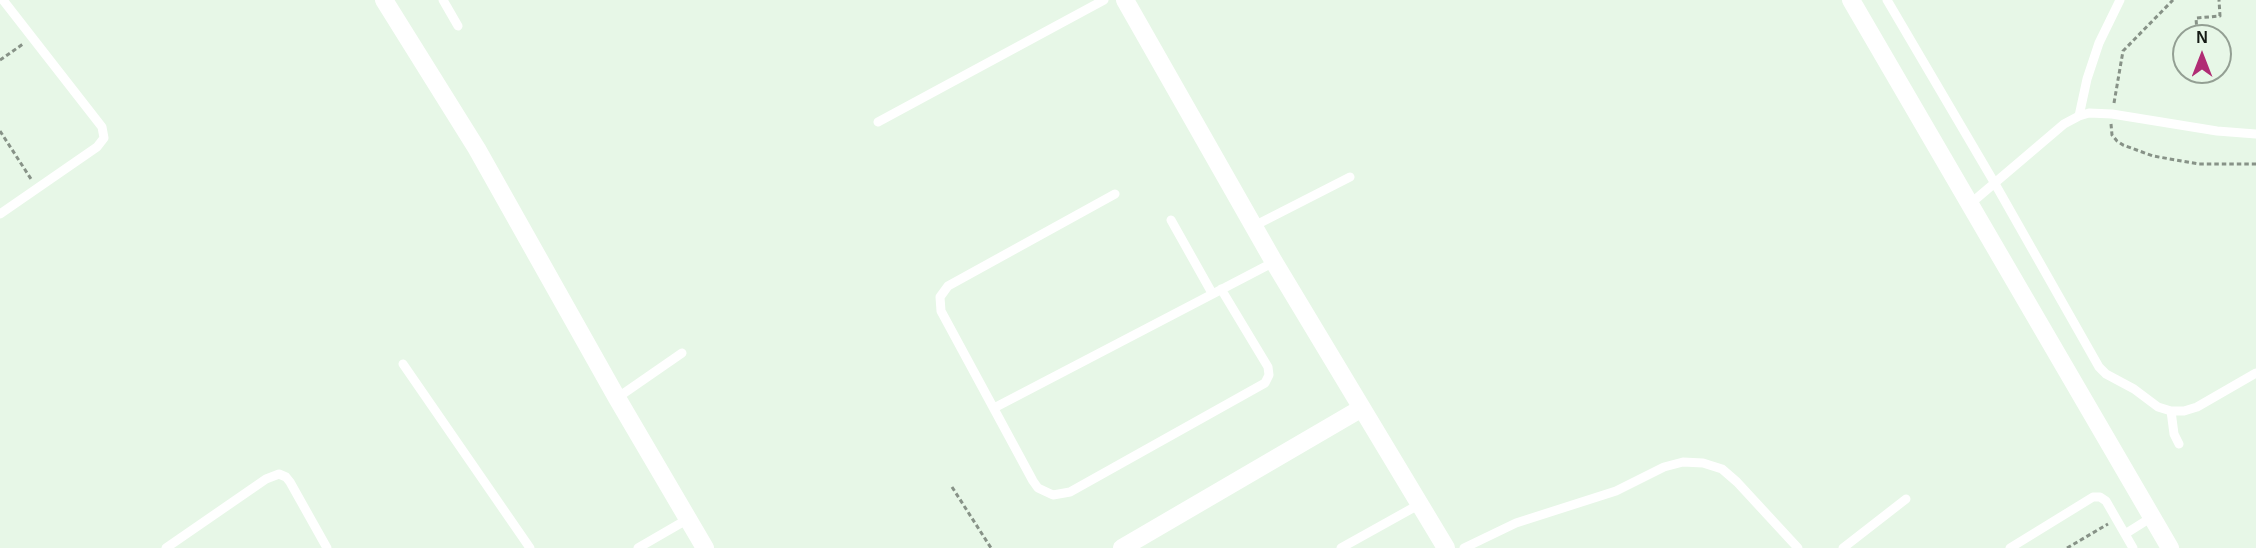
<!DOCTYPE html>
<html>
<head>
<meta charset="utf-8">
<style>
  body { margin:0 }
  #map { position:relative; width:2256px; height:548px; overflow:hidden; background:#e7f7e7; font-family:Helvetica,sans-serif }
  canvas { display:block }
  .north { position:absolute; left:2172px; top:24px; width:60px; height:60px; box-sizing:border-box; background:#e7f7e7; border:2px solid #939f93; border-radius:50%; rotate:0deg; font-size:16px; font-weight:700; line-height:24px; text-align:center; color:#141a14 }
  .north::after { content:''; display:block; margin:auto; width:21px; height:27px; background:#b02c74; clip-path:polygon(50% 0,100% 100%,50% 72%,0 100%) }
</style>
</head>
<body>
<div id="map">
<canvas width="2256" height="548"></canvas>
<div class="north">N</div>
</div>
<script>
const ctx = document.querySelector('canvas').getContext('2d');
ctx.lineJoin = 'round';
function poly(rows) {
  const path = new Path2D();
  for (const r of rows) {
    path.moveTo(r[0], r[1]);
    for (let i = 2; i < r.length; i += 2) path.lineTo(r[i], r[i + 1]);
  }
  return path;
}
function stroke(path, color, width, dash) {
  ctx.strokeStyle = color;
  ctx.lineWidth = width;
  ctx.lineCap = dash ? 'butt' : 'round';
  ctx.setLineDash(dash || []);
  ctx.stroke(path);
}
stroke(poly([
  [2197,32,2196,18,2220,16,2219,0],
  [0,60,23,44],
  [2114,103,2123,51,2173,0],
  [2111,124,2112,135,2117,141,2123,145,2153,156,2199,164,2256,164],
  [0,131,31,179],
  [952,487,991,548],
  [2067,548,2108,524]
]), '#879287', 3, [4.5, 3]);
stroke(poly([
  [443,0,458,26],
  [1887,0,1994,182,2099,367,2106,374,2134,389,2158,407,2171,411,2184,411,2197,407,2256,373],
  [2079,116,2087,79,2099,43,2120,0],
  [878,122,1104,0],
  [1115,194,948,286,940,297,941,311,1033,481,1038,488,1053,495,1070,492,1265,383,1269,375,1268,367,1221,289],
  [1970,204,2064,124,2079,116,2089,113,2112,114,2217,131,2256,134],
  [0,214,97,147,104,138,102,127,3,0],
  [1171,220,1212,293],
  [1254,226,1350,177],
  [403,364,530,548],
  [617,398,682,353],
  [994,408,1274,262],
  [2171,411,2174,434,2179,444],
  [2125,534,2152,517],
  [166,548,266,479,279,474,286,477,290,482,327,548],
  [638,548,688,519],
  [1341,548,1420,504],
  [1464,548,1516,523,1616,491,1664,467,1683,462,1703,463,1722,469,1737,482,1798,548],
  [1843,548,1906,499],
  [2010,548,2093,497,2100,497,2106,501,2133,548]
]), '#fff', 9);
stroke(poly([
  [384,0,477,149,617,398,705,548],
  [1125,0,1274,262,1446,548],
  [1851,0,2170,548],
  [1122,548,1362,408]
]), '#fff', 18);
</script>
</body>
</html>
